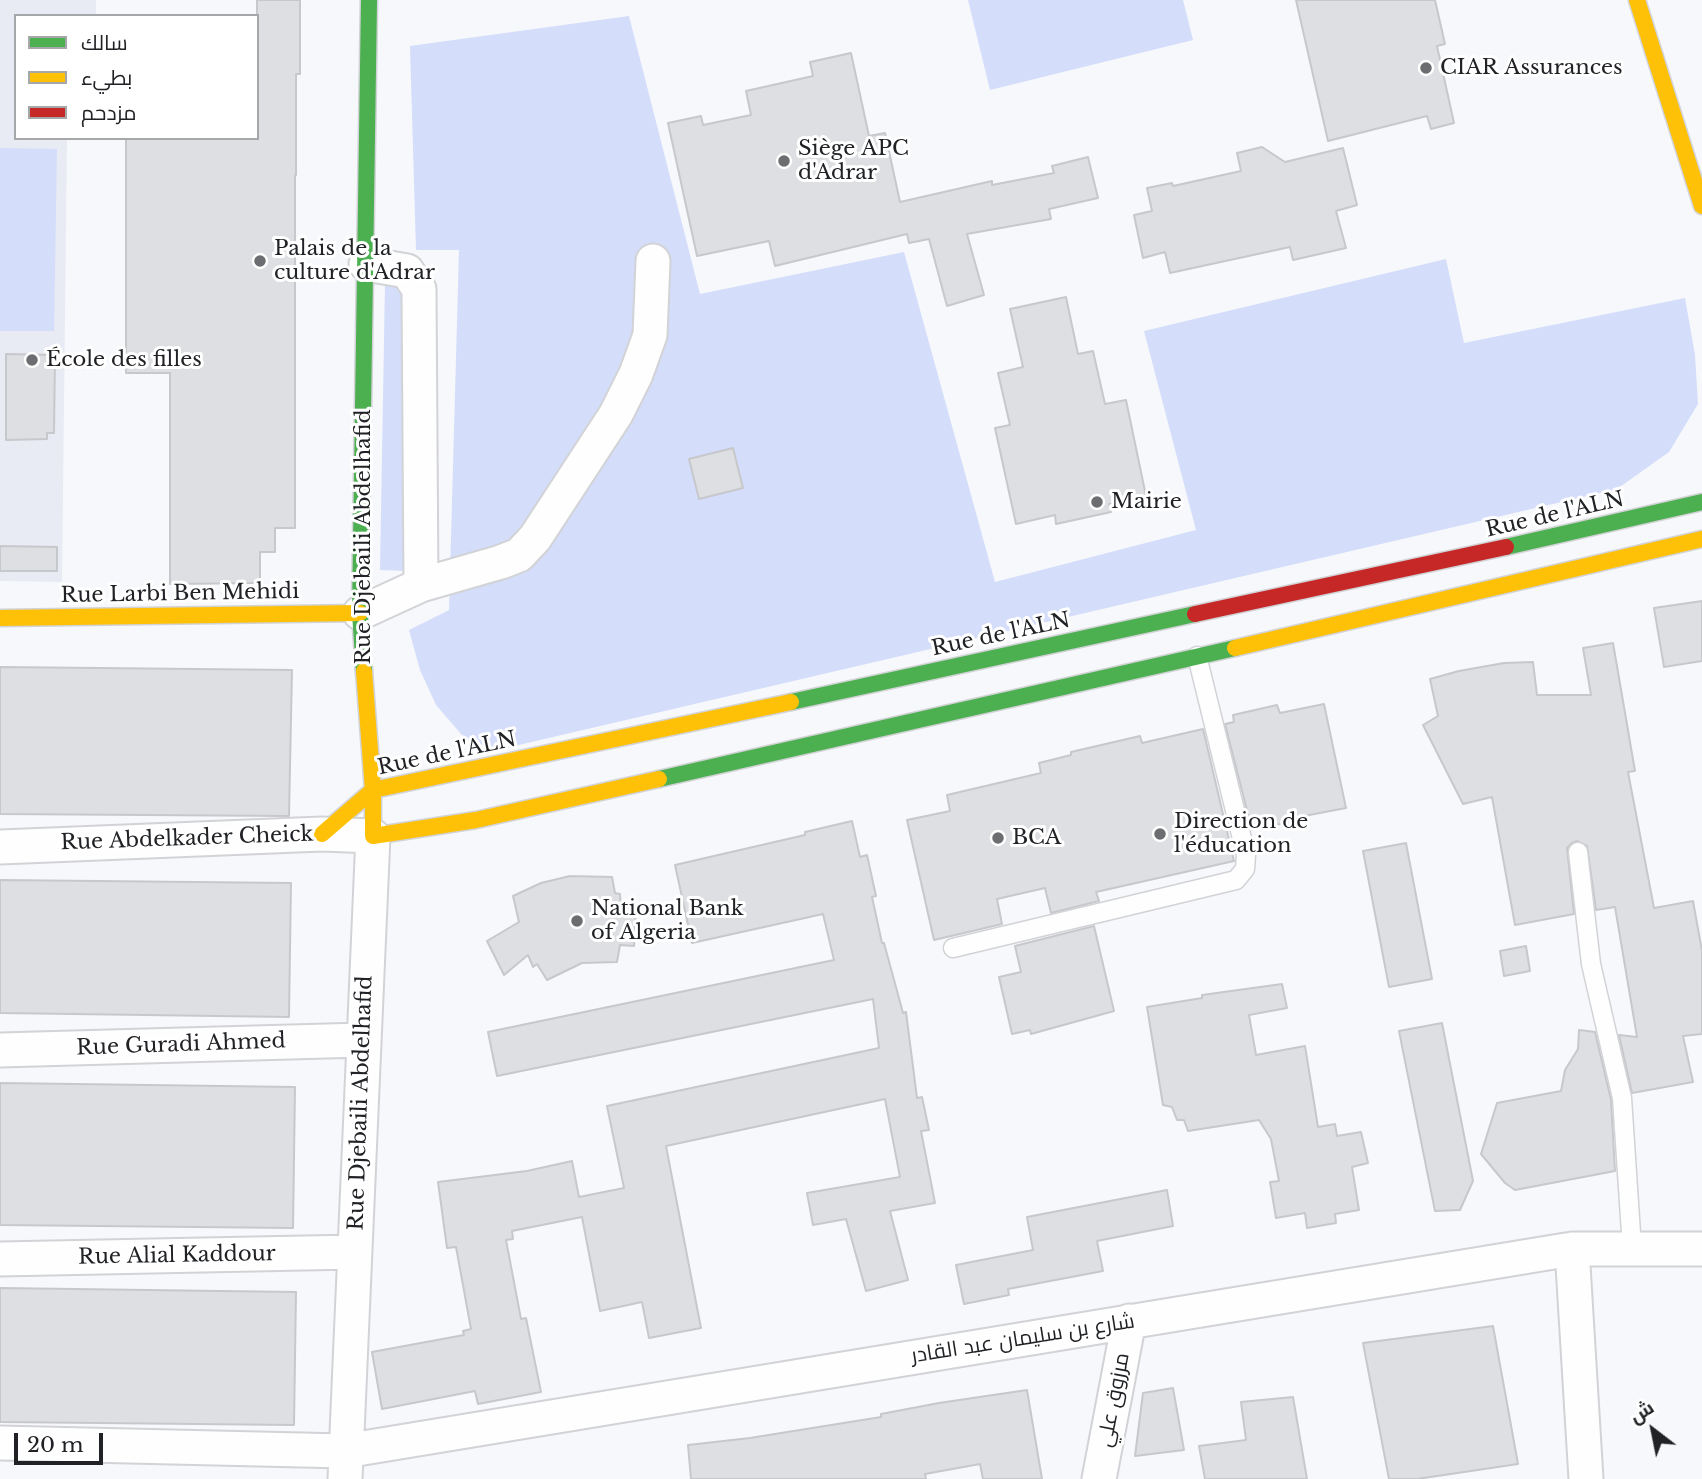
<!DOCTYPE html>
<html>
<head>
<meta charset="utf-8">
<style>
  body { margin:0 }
  #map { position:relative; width:1702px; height:1479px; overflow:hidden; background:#f7f8fb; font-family:"Libre Baskerville",Cairo,serif }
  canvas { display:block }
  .legend { position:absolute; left:14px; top:14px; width:245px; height:126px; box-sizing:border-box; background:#fff; border:2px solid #a6a7a8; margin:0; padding:9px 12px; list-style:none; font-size:21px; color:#202225 }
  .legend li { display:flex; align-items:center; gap:14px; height:35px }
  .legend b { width:35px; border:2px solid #a6a7a8 }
  .north { position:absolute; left:1618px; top:1395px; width:70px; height:70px; -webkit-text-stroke:5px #fff; paint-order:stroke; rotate:328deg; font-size:19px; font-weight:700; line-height:28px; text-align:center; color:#202225 }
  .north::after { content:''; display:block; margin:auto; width:24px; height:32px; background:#202225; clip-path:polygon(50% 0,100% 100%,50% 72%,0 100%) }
  .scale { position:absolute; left:14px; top:1433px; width:89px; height:32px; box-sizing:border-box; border:4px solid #202225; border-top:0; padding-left:9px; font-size:21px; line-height:24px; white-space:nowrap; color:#202225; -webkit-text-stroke:5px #fff; paint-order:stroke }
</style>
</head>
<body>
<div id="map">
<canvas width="1702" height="1479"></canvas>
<ul class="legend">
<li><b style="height:9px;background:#4caf50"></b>سالك</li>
<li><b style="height:9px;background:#ffc107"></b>بطيء</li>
<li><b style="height:9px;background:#c62828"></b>مزدحم</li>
</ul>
<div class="north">ش</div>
<div class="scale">20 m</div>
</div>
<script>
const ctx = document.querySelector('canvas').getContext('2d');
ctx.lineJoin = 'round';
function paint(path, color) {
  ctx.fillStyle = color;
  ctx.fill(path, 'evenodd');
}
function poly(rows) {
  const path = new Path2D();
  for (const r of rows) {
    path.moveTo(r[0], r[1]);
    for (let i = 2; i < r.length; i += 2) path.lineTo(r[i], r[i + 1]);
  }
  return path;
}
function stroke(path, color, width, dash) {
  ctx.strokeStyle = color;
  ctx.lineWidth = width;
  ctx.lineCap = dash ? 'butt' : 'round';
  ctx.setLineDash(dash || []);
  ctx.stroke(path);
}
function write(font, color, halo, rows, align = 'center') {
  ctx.font = font + ' "Libre Baskerville",Cairo,serif';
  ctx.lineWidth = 6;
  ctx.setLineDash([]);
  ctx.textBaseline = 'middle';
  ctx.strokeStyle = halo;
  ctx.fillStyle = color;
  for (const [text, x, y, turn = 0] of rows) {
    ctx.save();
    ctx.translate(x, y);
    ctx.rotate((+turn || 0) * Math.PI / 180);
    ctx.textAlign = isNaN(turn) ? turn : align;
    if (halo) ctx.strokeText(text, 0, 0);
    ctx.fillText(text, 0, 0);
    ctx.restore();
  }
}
paint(poly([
  [0,0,96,0,96,16,16,16,16,138,67,138,62,582,0,581]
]), '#e8ebf3');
paint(poly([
  [968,0,1183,0,1193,40,990,90],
  [629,16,700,294,904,252,995,582,1196,530,1144,331,1446,259,1464,343,1685,298,1695,355,1698,404,1669,452,1617,489,493,751,462,735,436,705,420,670,409,630,449,610,459,250,416,250,410,46],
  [0,148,57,149,54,331,0,331],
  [385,283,411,284,407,571,380,570]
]), '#d4ddfa');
const building = poly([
  [257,0,300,0,300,74,296,74,296,175,295,175,295,528,275,528,275,552,260,552,260,583,170,584,170,373,126,373,126,138,257,138,257,0],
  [1296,0,1435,0,1445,44,1437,46,1454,123,1431,129,1427,116,1328,141,1296,0],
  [851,53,869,136,885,133,900,202,992,181,992,185,1054,173,1052,166,1088,157,1098,198,1049,209,1051,219,967,234,984,295,947,306,929,239,909,243,907,234,775,266,769,241,697,256,668,123,701,116,703,125,751,115,746,91,813,76,810,62,851,53],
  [1262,147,1285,162,1343,148,1357,205,1336,211,1346,248,1293,260,1290,247,1170,273,1165,252,1143,258,1134,215,1152,211,1147,188,1172,183,1173,186,1241,171,1237,153,1262,147],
  [1066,297,1078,354,1093,351,1105,404,1126,400,1146,496,1109,504,1111,512,1056,524,1055,515,1016,524,995,428,1010,425,998,373,1023,367,1010,309,1066,297],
  [6,354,55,355,54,433,47,433,47,439,6,440,6,354],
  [733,448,743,488,699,499,689,459,733,448],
  [0,546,57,547,57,571,0,571,0,546],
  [1702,601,1702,661,1664,667,1654,608,1702,601],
  [1613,643,1635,771,1628,772,1654,908,1693,901,1702,951,1702,1034,1683,1036,1693,1082,1632,1093,1619,1035,1637,1037,1615,907,1596,910,1587,846,1577,841,1572,843,1567,848,1574,914,1515,925,1492,797,1463,804,1423,725,1438,716,1430,679,1459,671,1504,663,1533,662,1537,695,1591,695,1583,648,1613,643],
  [0,667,292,670,289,816,0,814,0,667],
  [1324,704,1346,808,1299,817,1299,820,1252,830,1225,724,1234,722,1233,715,1277,705,1280,713,1324,704],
  [1203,729,1234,861,1096,892,1099,901,1051,913,1045,888,997,899,1002,924,934,940,907,820,950,811,947,795,1041,773,1039,763,1071,755,1071,752,1140,736,1142,743,1203,729],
  [852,821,860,857,867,855,876,896,872,897,882,943,884,943,903,1013,906,1012,917,1098,922,1097,929,1130,921,1131,935,1203,890,1211,908,1280,866,1291,846,1219,813,1225,807,1193,900,1177,885,1099,666,1146,701,1328,649,1338,642,1302,600,1311,582,1217,512,1231,513,1239,506,1240,521,1319,526,1318,541,1392,478,1404,475,1391,382,1409,372,1352,464,1335,463,1331,471,1329,456,1247,447,1248,438,1182,527,1171,572,1161,579,1197,624,1188,607,1106,879,1048,873,999,497,1076,488,1032,834,960,823,914,692,943,675,865,805,835,805,832,852,821],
  [1406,843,1432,979,1389,987,1363,851,1406,843],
  [570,876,612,877,615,893,620,894,621,908,636,908,634,946,620,945,617,962,582,963,547,980,537,964,533,967,528,955,504,975,487,941,519,922,513,896,541,883,570,876],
  [0,880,291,883,289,1017,0,1013,0,880],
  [1094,926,1114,1011,1031,1034,1030,1030,1012,1034,999,977,1021,972,1015,946,1094,926],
  [1526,946,1530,971,1504,976,1500,951,1526,946],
  [1282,984,1287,1008,1249,1015,1256,1055,1305,1046,1318,1127,1335,1124,1337,1136,1361,1132,1368,1163,1352,1167,1359,1210,1335,1214,1336,1223,1307,1228,1305,1213,1276,1218,1270,1182,1279,1181,1271,1139,1259,1120,1188,1131,1184,1120,1177,1120,1172,1107,1163,1105,1147,1007,1202,998,1202,995,1282,984],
  [1442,1023,1473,1181,1460,1210,1435,1211,1399,1031,1442,1023],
  [1579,1030,1595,1032,1611,1100,1615,1171,1515,1190,1505,1183,1481,1154,1497,1103,1561,1091,1565,1070,1578,1049,1579,1030],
  [0,1083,295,1087,293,1228,0,1225,0,1083],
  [1167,1190,1173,1226,1097,1241,1103,1271,1008,1289,1009,1295,964,1304,956,1265,1033,1250,1027,1217,1167,1190],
  [0,1288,296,1292,294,1425,0,1422,0,1288],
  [1493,1326,1518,1464,1417,1479,1389,1479,1363,1343,1493,1326],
  [1173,1388,1184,1450,1135,1456,1143,1393,1173,1388],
  [1027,1390,1042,1479,983,1479,980,1464,925,1474,926,1479,691,1479,688,1445,750,1438,881,1417,881,1414,939,1403,1027,1390],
  [1293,1397,1307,1479,1205,1479,1199,1446,1246,1440,1241,1402,1293,1397]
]);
paint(building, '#dedfe2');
stroke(building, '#c7c8cb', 2);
const lane = poly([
  [1578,852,1591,964,1622,1098,1632,1248],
  [953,948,1236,880,1245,869,1246,855,1197,656]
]);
const street = poly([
  [366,264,407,271,419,289,421,585],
  [360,613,421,585,501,562,519,555,535,538,616,414,636,374,650,335,653,261],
  [0,847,322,834,373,836,345,1479],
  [0,1050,363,1040],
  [1572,1249,1586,1479],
  [0,1259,355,1252],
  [0,1443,345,1451,1572,1249,1702,1249],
  [1099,1479,1129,1321]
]);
const fast = poly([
  [1506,547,1702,502],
  [364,671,360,613,369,0],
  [791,702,1195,614],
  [659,779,1235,648]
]);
const slow = poly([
  [1637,0,1702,206],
  [0,618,360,613],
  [1235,648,1702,539],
  [364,671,373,790,373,836,476,820,659,779],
  [322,834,373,790,791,702]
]);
const jam = poly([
  [1195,614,1506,547]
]);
stroke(lane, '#d2d3d6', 21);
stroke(street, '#d2d3d6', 37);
stroke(fast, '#d2d3d6', 19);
stroke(slow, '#d2d3d6', 19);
stroke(jam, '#d2d3d6', 19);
stroke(lane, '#fefefe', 18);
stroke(street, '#fefefe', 33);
stroke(fast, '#4caf50', 16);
stroke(slow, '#ffc107', 16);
stroke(jam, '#c62828', 16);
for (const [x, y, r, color] of [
  [1426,68,7,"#6b6d70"],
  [784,161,7,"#6b6d70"],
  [260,261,7,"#6b6d70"],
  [32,360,7,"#6b6d70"],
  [1097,502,7,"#6b6d70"],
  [1160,834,7,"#6b6d70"],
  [998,838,7,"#6b6d70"],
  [577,921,7,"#6b6d70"]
]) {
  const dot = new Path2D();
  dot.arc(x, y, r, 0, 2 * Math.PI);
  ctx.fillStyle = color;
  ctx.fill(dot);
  stroke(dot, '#fff', 2.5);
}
write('21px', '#202225', '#fff', [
  ["CIAR Assurances",1440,68],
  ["Siège APC",798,149],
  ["d'Adrar",798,173],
  ["Palais de la",274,249],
  ["culture d'Adrar",274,273],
  ["École des filles",46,360],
  ["Mairie",1111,502],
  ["Direction de",1174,822],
  ["l'éducation",1174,846],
  ["BCA",1012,838],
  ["National Bank",591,909],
  ["of Algeria",591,933]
], 'left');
write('21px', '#202225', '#fff', [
  ["Rue de l'ALN",1555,515,-13],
  ["Rue Djebaili Abdelhafid",364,537,-90],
  ["Rue Larbi Ben Mehidi",180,594,-1],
  ["Rue de l'ALN",1001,635,-12],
  ["Rue de l'ALN",447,754,-12],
  ["Rue Abdelkader Cheick",187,839,-2],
  ["Rue Guradi Ahmed",181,1045,-2],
  ["Rue Djebaili Abdelhafid",361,1103,-88],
  ["Rue Alial Kaddour",177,1256,-1],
  ["شارع بن سليمان عبد القادر",1023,1339,-9],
  ["مرزوق علي",1114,1400,-79]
]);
</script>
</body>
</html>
